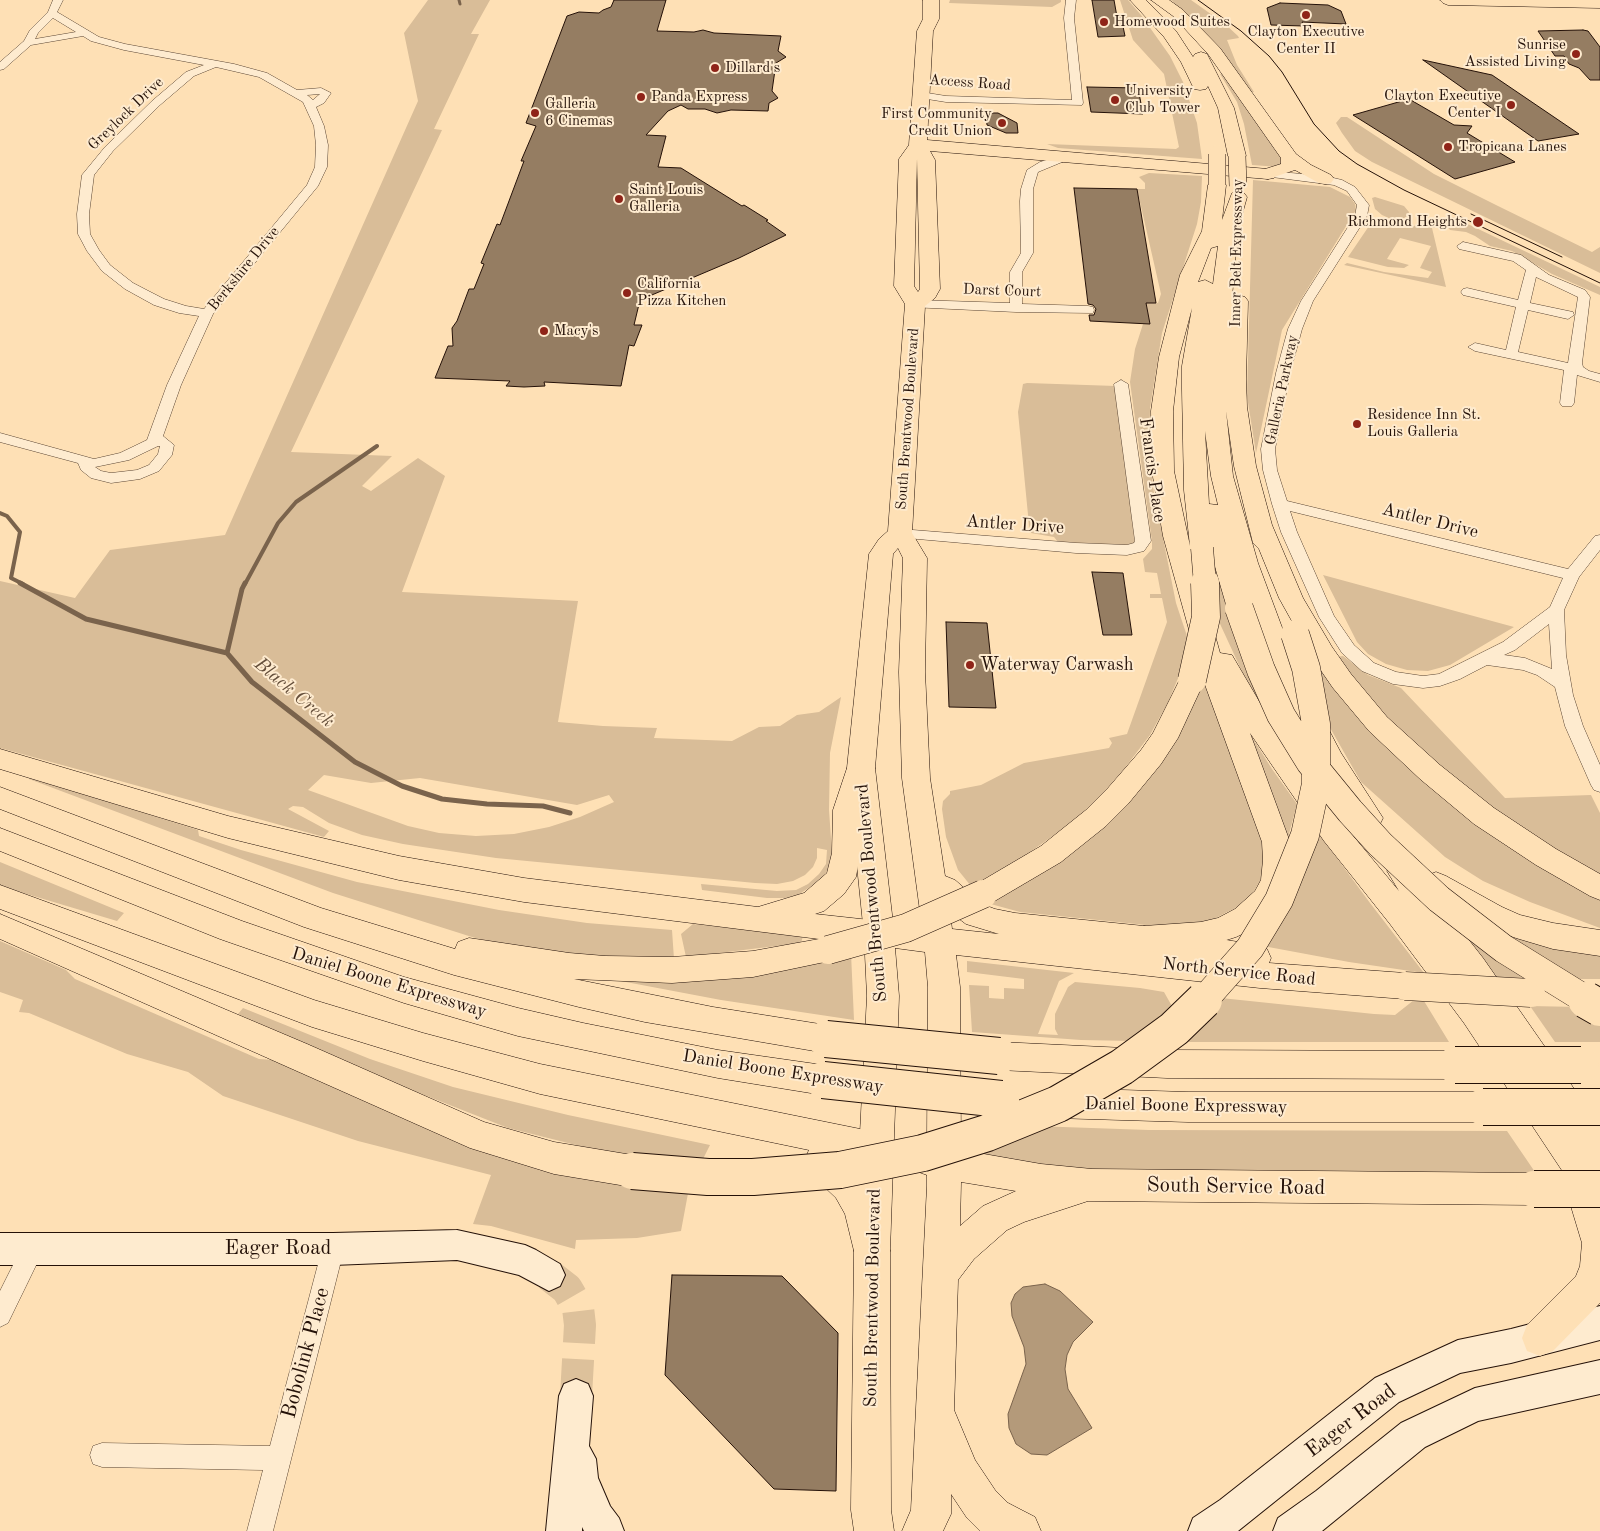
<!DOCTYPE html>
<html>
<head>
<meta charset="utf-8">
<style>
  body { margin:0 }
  canvas { display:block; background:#fee0b5 }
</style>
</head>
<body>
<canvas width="1600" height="1531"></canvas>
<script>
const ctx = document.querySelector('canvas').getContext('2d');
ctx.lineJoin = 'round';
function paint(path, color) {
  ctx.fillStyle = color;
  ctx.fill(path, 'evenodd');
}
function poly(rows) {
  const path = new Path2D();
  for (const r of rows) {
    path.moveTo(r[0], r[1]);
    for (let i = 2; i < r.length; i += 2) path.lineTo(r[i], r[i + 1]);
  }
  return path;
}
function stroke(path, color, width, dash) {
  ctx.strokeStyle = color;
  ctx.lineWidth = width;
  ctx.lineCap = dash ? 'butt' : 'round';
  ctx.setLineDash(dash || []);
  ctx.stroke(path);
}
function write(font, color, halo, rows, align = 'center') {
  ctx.font = font + ' "Old Standard TT",serif';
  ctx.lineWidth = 4;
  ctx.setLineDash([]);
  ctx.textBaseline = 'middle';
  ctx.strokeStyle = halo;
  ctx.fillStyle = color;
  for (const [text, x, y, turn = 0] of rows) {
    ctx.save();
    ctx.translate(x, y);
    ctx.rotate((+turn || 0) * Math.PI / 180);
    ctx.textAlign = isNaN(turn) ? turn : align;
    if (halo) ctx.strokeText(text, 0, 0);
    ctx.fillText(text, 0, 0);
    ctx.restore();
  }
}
paint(poly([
  [428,0,490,0,471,34,479,34,434,129,442,130,291,452,392,456,362,486,371,491,418,458,445,476,402,592,578,601,558,722,603,726,657,728,654,738,732,741,759,727,780,726,797,715,819,712,841,697,830,753,829,810,832,853,831,864,822,879,798,895,785,898,767,898,702,890,701,884,777,891,796,890,808,884,819,874,826,864,827,850,817,848,817,858,813,867,805,875,793,881,777,884,755,883,496,858,403,844,362,835,329,823,303,807,293,806,288,809,329,831,324,837,0,748,0,581,75,598,110,550,225,535,418,101,404,33],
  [324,775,371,783,420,778,577,805,609,795,614,802,580,817,549,827,514,834,476,836,439,833,408,826,308,790],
  [950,0,1061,0,1061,2,1052,7,949,3],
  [1120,0,1128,0,1141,15,1170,56,1183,82,1197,123,1202,159,1058,148,1047,144,1176,149,1179,147,1164,74,1133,40],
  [1171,0,1191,0,1225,24,1238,36,1239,38,1227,40,1237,65,1254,92,1251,92,1205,33],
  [1220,74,1225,74,1285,163,1279,167,1252,165,1244,124,1237,102],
  [1341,117,1347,117,1434,174,1498,206,1592,252,1600,247,1600,273,1372,162,1355,151,1342,133,1336,123],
  [1149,173,1202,176,1201,202,1197,224,1162,333,1150,408,1149,457,1154,493,1176,603,1189,642,1179,676,1168,702,1150,735,1124,769,1103,793,1075,820,1019,860,971,886,958,870,946,837,942,809,943,801,950,794,950,791,981,785,1024,763,1109,748,1112,743,1109,738,1127,734,1167,622,1162,598,1150,598,1150,594,1161,594,1157,573,1145,572,1143,559,1152,549,1152,541,1130,382,1135,349,1143,324,1150,324,1146,303,1158,303,1161,294,1137,189,1145,189,1145,183,1139,177],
  [1253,180,1330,187,1350,197,1355,204,1356,210,1282,330,1256,453,1247,396],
  [1375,197,1404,206,1409,212,1408,216,1402,219,1391,219,1382,215,1375,209,1372,198],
  [1453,217,1600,287,1600,295,1552,274,1512,251,1490,246,1475,236,1466,232,1450,230,1447,226,1437,225,1436,221],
  [1433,221,1434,225,1444,227,1444,228,1432,228,1446,287,1344,265,1347,263,1384,272,1428,278,1432,272,1420,268,1431,246,1400,238,1387,259,1409,265,1404,268,1388,267,1348,257,1369,226,1377,225,1393,228,1406,228],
  [1027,383,1116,386,1134,537,1134,543,1125,545,1058,542,1054,537,1031,533,1029,525,1018,412,1023,384],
  [1211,554,1241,646,1283,742,1245,678,1215,613],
  [1323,575,1514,627,1450,665,1428,671,1407,670,1386,664,1368,654,1357,642],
  [1310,653,1322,670,1600,899,1600,928,1530,902,1483,881,1445,857,1361,782,1325,719],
  [1343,656,1368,675,1401,688,1505,798,1591,795,1600,813,1600,877,1581,867,1465,789,1386,718,1336,657],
  [1203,679,1262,839,1265,864,1260,881,1252,894,1241,905,1208,922,1166,927,1020,912,987,903,1038,874],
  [1240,718,1272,769,1297,804,1286,845],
  [29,777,198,830,199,836,241,850,357,882,499,910,587,923,672,930,674,959,587,956,507,946,472,937,333,893,29,779],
  [1317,831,1370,903,1424,973,1349,962,1263,946],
  [0,862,124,913,117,921,0,886],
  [693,924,803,936,801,943,686,957,681,934],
  [1502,930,1600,951,1600,979,1569,979,1528,954],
  [1462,937,1475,940,1531,978,1492,977],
  [0,941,66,970,75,979,259,1059,275,1060,689,1188,681,1231,637,1238,576,1240,575,1249,491,1226,473,1224,491,1175,358,1141,223,1096,188,1072,127,1054,29,1013,19,1012,23,1000,0,992],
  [851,953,854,1020,721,1000,610,979],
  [967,961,1074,973,1059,981,1038,1034,1058,1035,1055,1029,1055,1014,1068,987,1075,982,1140,988,1164,992,1173,1008,1132,1041,1081,1040,972,1032,969,985,989,986,989,998,1004,999,1004,988,1024,989,1024,979,967,972],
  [1221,998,1374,1014,1395,1015,1414,1000,1424,1001,1449,1042,1173,1042],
  [1530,1006,1579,1007,1600,1019,1600,1042,1555,1042],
  [243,1008,370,1059,453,1087,568,1115,710,1145,702,1161,631,1155,588,1148,508,1128,409,1089,238,1014],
  [1034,1126,1149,1130,1507,1131,1535,1172,1363,1173,1098,1170,1053,1167,975,1154]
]), '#d9bd98');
const water = poly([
  [1045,1284,1060,1291,1093,1322,1073,1342,1067,1355,1065,1369,1068,1389,1092,1428,1047,1455,1031,1454,1016,1444,1009,1428,1008,1414,1026,1364,1024,1347,1012,1316,1011,1303,1015,1294,1023,1287,1045,1284]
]);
paint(water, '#b49a7a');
stroke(water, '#7a634c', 1);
stroke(poly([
  [459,0,460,4]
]), '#7a634c', 3);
stroke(poly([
  [0,513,7,516,20,532,11,578,23,584],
  [245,584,278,523,296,502,377,446]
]), '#7a634c', 4);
stroke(poly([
  [20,583,86,619,227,653],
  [245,583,242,589,227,653,252,682,355,762,402,786,442,799,487,804,543,806,570,813]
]), '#7a634c', 5);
const building = poly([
  [614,0,666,0,657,31,694,32,703,30,714,33,781,36,778,51,786,57,776,63,772,91,778,98,769,103,768,111,731,110,717,113,705,109,688,109,681,105,668,111,646,135,666,136,658,167,681,168,742,206,744,205,768,220,766,221,786,235,739,258,640,300,634,325,642,325,634,346,629,345,621,386,544,382,545,386,524,387,506,386,510,381,435,378,448,346,453,346,452,328,457,321,469,289,474,289,484,264,481,263,497,224,500,225,524,161,521,161,536,126,526,123,567,16,579,12,599,13,603,10,611,7,614,0],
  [1092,0,1114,0,1117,17,1121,17,1125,36,1098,37,1092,0],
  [1280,3,1328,5,1341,11,1346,24,1302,22,1304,26,1271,25,1267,8,1280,3],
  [1583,30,1588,31,1600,47,1600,80,1590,80,1579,68,1569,64,1564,56,1555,56,1538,31,1583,30],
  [1423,60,1492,75,1579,134,1538,141,1423,60],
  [1087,87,1138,88,1143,114,1091,112,1087,87],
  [1409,99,1454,125,1472,126,1467,133,1515,162,1455,179,1353,115,1409,99],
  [986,113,998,113,1017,123,1018,133,1006,133,987,125,986,113],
  [1074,188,1137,189,1156,303,1146,303,1150,324,1090,321,1089,315,1094,315,1096,309,1093,305,1088,304,1074,188],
  [1092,572,1123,573,1132,635,1103,635,1092,572],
  [946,622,987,623,996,708,949,707,946,622],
  [672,1275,782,1276,838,1333,836,1491,774,1489,665,1375,672,1275]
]);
paint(building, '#957d62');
stroke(building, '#241108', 1);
stroke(poly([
  [549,1275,567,1289,578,1308,580,1325,576,1396]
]), '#ddc19b', 32, [32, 16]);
const street = poly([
  [53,0,63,0,57,12,99,37,125,44,234,64,267,73,297,90,321,88,331,93,324,103,316,107,324,126,328,145,327,167,318,186,213,314,181,385,163,436,174,445,172,455,159,471,140,479,111,483,91,478,81,470,78,463,0,442,0,433,94,459,120,453,147,440,167,385,199,316,179,313,154,305,125,289,102,271,87,251,78,234,77,214,82,175,105,147,152,101,186,72,204,65,124,50,91,41,83,36,31,45,4,69,0,70,0,62,24,41,30,30,48,12,53,0],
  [53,18,76,32,35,39,38,33,53,18],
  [216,67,259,77,303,102,314,126,316,145,315,167,307,185,204,309,186,306,164,299,133,283,110,265,99,250,90,234,89,214,94,175,113,151,160,105,194,76,216,67],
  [320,94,313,100,307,95,320,94],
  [158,446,160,446,158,454,149,465,137,470,111,473,101,471,95,467,129,460,158,446],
  [1066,0,1076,0,1074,18,1083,103,1082,105,946,102,921,98,916,95,921,92,946,96,1072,100,1064,18,1066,0],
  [1063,155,1069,158,1067,160,1038,172,1033,189,1033,253,1022,272,1022,304,1088,306,1093,307,1094,310,1093,313,1016,312,910,307,909,304,910,301,915,300,1010,303,1010,272,1021,253,1020,201,1021,189,1027,170,1040,162,1063,155],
  [1268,171,1325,176,1342,180,1355,187,1369,205,1367,216,1313,301,1302,329,1290,373,1275,449,1277,470,1287,501,1568,569,1595,536,1600,535,1600,550,1579,577,1564,610,1566,655,1573,695,1583,726,1600,765,1600,792,1594,790,1591,785,1565,726,1555,687,1537,675,1523,670,1487,665,1460,679,1440,686,1423,688,1393,684,1362,671,1342,653,1319,617,1281,532,1272,504,1263,470,1261,449,1276,373,1288,329,1301,301,1355,216,1357,205,1347,191,1334,185,1264,176,1262,174,1268,171],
  [1290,511,1563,578,1550,607,1503,642,1439,674,1423,676,1396,672,1374,663,1354,645,1334,616,1297,532,1290,511],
  [1549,624,1552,669,1525,658,1504,655,1515,650,1549,624],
  [1463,242,1521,255,1549,275,1585,290,1590,297,1582,363,1583,367,1589,371,1600,374,1600,382,1577,375,1574,403,1572,406,1562,406,1560,403,1564,370,1475,351,1468,347,1475,343,1506,350,1516,307,1463,295,1461,292,1463,289,1467,288,1518,300,1526,270,1513,261,1459,249,1457,246,1463,242],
  [1536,277,1578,297,1568,363,1518,352,1528,310,1568,319,1574,315,1573,312,1530,303,1536,277],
  [1121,380,1128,384,1151,541,1144,551,1127,555,1076,553,895,537,892,534,895,531,900,529,1076,543,1127,545,1134,543,1135,541,1114,384,1121,380],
  [33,1238,41,1241,44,1249,8,1323,0,1327,0,1291,25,1241,33,1238],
  [333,1238,341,1241,344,1249,273,1531,247,1531,263,1470,102,1467,93,1464,90,1455,93,1446,102,1443,270,1446,322,1249,325,1241,333,1238]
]);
const secondary = poly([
  [457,1230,525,1245,536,1250,560,1264,565,1275,560,1286,549,1291,519,1275,457,1260,333,1265,0,1265,0,1233,333,1233,457,1230],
  [1600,1306,1600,1340,1511,1363,1460,1373,1399,1402,1238,1531,1188,1531,1193,1518,1220,1500,1375,1378,1458,1340,1511,1329,1600,1306],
  [1600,1360,1600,1394,1478,1421,1425,1447,1322,1531,1273,1531,1278,1518,1316,1491,1401,1423,1475,1388,1600,1360],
  [576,1379,588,1384,593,1396,589,1446,596,1459,598,1478,610,1506,619,1518,624,1531,584,1531,582,1527,582,1531,546,1531,559,1396,564,1384,576,1379]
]);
const primary = poly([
  [923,0,939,0,939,19,933,31,927,140,1268,169,1274,170,1277,174,1274,178,1268,179,930,151,935,160,940,289,935,298,925,306,912,533,927,558,925,672,930,778,945,876,955,880,971,894,987,906,995,909,1015,913,1144,926,1256,945,1267,949,1271,958,1269,963,1405,973,1416,977,1421,986,1416,995,1405,999,1260,988,956,955,960,987,961,1150,1041,1164,1092,1169,1534,1173,1546,1178,1551,1189,1546,1200,1534,1205,1088,1201,1024,1222,1007,1230,974,1259,958,1280,954,1410,975,1460,995,1490,1008,1503,1035,1517,1041,1531,980,1531,967,1518,951,1494,951,1514,943,1531,902,1531,911,1510,927,1186,927,1175,916,1171,911,1160,916,1149,927,1145,928,987,925,952,895,948,899,996,890,1251,891,1510,894,1531,854,1531,851,1510,854,1251,867,996,864,934,847,768,869,554,879,539,888,531,905,304,894,286,899,159,909,145,917,31,923,19,923,0],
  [917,159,920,289,918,292,914,286,917,159],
  [898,548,903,558,899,672,902,778,922,926,893,923,875,768,893,554,898,548],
  [950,912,966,924,999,934,952,929,950,912],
  [961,1182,1016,1191,983,1206,960,1226,961,1182],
  [1440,0,1600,0,1600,8,1448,5,1443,3,1440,0]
]);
const highway = poly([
  [1130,0,1146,0,1176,31,1193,57,1195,54,1201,52,1207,54,1234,108,1246,156,1243,160,1237,161,1231,160,1228,156,1218,108,1208,86,1206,89,1200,90,1194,89,1181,62,1164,37,1130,0],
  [1151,0,1169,0,1183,10,1220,48,1296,154,1311,165,1331,175,1334,179,1331,183,1325,184,1319,183,1295,170,1268,179,1262,178,1259,174,1262,170,1281,164,1281,158,1208,54,1173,16,1151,0],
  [1217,180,1223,181,1226,185,1222,220,1232,193,1238,192,1244,193,1247,197,1238,229,1232,297,1238,295,1245,297,1248,301,1246,379,1247,407,1256,466,1272,525,1303,598,1332,647,1351,674,1387,717,1440,765,1494,808,1556,849,1600,874,1600,900,1590,896,1536,865,1474,824,1420,779,1369,731,1333,688,1313,659,1279,598,1259,549,1253,543,1234,466,1226,411,1233,476,1258,563,1299,673,1341,753,1383,818,1379,826,1369,829,1359,826,1321,766,1273,673,1250,610,1248,614,1239,617,1230,614,1227,608,1211,553,1202,556,1194,554,1191,549,1220,653,1232,655,1270,720,1299,764,1344,825,1399,891,1387,871,1392,863,1402,859,1412,863,1423,880,1426,876,1436,872,1446,876,1502,907,1520,915,1553,923,1600,930,1600,956,1553,949,1516,938,1480,925,1439,902,1483,958,1600,1126,1600,1303,1553,1351,1540,1356,1527,1351,1522,1338,1527,1325,1576,1276,1580,1266,1582,1243,1563,1180,1565,1175,1464,1023,1390,924,1324,841,1250,733,1290,842,1293,860,1291,881,1286,889,1275,909,1257,927,1236,937,1201,948,1144,952,1133,948,1129,939,1133,930,1144,926,1201,922,1218,918,1235,909,1255,891,1261,880,1263,860,1262,842,1204,682,1178,738,1161,764,1128,804,1106,826,1061,862,993,902,983,906,973,902,968,894,973,886,1041,846,1086,810,1108,788,1141,750,1153,733,1183,673,1192,671,1201,673,1163,536,1152,471,1151,411,1159,357,1180,275,1202,231,1208,185,1211,181,1217,180],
  [1218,246,1213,284,1205,280,1198,282,1211,248,1218,246],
  [1192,308,1182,366,1182,389,1184,490,1190,546,1174,471,1173,411,1179,357,1192,308],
  [1205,431,1211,476,1218,505,1209,504,1205,431],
  [0,749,228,816,399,856,524,878,758,907,804,893,827,873,832,853,833,810,847,768,851,761,861,758,871,761,875,768,861,810,860,853,856,877,844,894,824,911,815,914,879,921,890,925,894,934,890,943,879,947,839,942,843,950,839,959,753,977,672,983,574,979,713,1007,826,1025,837,1029,842,1039,837,1049,826,1053,645,1022,579,1007,454,975,304,927,0,809,0,787,321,908,455,949,458,942,469,938,569,953,605,956,672,957,753,951,819,939,524,902,399,880,228,838,0,769,0,749],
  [0,828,242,921,404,977,518,1008,583,1023,718,1050,823,1065,835,1070,839,1080,835,1090,823,1095,718,1078,518,1036,404,1003,220,939,0,851,0,828],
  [0,885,314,1000,423,1033,540,1064,875,1132,887,1137,892,1148,887,1159,875,1164,840,1156,860,1176,870,1191,882,1219,890,1251,884,1263,872,1268,860,1263,854,1251,845,1214,836,1198,809,1172,804,1161,809,1150,540,1094,423,1061,312,1027,0,909,0,885],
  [0,914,307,1044,484,1122,554,1142,632,1155,644,1160,649,1171,644,1182,632,1187,554,1174,470,1148,0,939,0,914],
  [999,1042,1167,1050,1455,1051,1466,1055,1471,1065,1466,1075,1455,1079,1167,1078,999,1070,988,1066,983,1056,988,1046,999,1042],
  [1055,1088,1188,1092,1483,1092,1495,1096,1500,1107,1495,1118,1483,1122,1188,1122,1055,1118,1043,1114,1039,1103,1043,1092,1055,1088]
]);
stroke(street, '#5a4533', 1);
stroke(secondary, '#241108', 2);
stroke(primary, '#241108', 1);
stroke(highway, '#241108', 1);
paint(street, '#feebcf');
paint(secondary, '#feebcf');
paint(primary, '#fee0b5');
paint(highway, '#fee0b5');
stroke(poly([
  [1198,0,1241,31,1269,56,1282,72,1314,124,1339,151,1357,164,1404,190,1600,283],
  [1471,214,1562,257]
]), '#241108', 1);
const primaryBridgeFar1 = poly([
  [1405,986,1531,993]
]);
const primaryBridge = poly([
  [1534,1189,1600,1189]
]);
const highwayBridgeFar3 = poly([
  [1217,154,1217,185],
  [1237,156,1238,186]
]);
const highwayBridgeFar2 = poly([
  [1202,548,1205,584]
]);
const highwayBridgeFar1 = poly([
  [1239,608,1261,670,1281,715,1310,762,1350,811,1380,844,1439,899,1504,949,1588,1001],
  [1192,680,1206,617,1205,583],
  [828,950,906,928,983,894],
  [1203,1001,1250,948,1279,900,1305,835,1316,784,1316,724,1306,668,1295,634]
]);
const highwayBridge = poly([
  [1586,1000,1600,1008],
  [826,1039,999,1056],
  [1455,1065,1581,1065],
  [823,1080,1001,1099],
  [1483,1107,1600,1107],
  [632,1171,708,1177,753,1177,840,1170,923,1153,987,1133,1058,1104,1122,1067,1174,1029,1204,1000]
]);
stroke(primaryBridgeFar1, '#241108', 29, []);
stroke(primaryBridge, '#241108', 38, []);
stroke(highwayBridgeFar3, '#241108', 18, []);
stroke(highwayBridgeFar2, '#241108', 23, []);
stroke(highwayBridgeFar1, '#241108', 29, []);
stroke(highwayBridge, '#241108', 38, []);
stroke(primaryBridgeFar1, '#fee0b5', 28);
stroke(primaryBridge, '#fee0b5', 36);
stroke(highwayBridgeFar3, '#fee0b5', 17);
stroke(highwayBridgeFar2, '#fee0b5', 22);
stroke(highwayBridgeFar1, '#fee0b5', 28);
stroke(highwayBridge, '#fee0b5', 36);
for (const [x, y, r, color] of [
  [1306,15,5,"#8f2418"],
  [1104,22,5,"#8f2418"],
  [1576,54,5,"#8f2418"],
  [715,68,5,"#8f2418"],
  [641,97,5,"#8f2418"],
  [1115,100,5,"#8f2418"],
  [1511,105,5,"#8f2418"],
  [535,113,5,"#8f2418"],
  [1002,123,5,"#8f2418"],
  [1448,147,5,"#8f2418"],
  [619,199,5,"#8f2418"],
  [1478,222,6,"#8f2418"],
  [627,293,5,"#8f2418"],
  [544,331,5,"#8f2418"],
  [1357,424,5,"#8f2418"],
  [970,665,5,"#8f2418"]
]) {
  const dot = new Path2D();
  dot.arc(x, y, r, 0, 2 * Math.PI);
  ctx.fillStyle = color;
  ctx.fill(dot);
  stroke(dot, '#feebcf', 2);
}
write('15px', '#241108', '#feebcf', [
  ["Homewood Suites",1114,22],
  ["Clayton Executive",1306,32,"center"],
  ["Center II",1306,49,"center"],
  ["Sunrise",1566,45,"right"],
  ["Assisted Living",1566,62,"right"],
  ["Dillard's",725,68],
  ["University",1125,91],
  ["Club Tower",1125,108],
  ["Clayton Executive",1501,96,"right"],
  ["Center I",1501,113,"right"],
  ["Panda Express",651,97],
  ["Galleria",545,104],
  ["6 Cinemas",545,121],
  ["First Community",992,114,"right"],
  ["Credit Union",992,131,"right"],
  ["Tropicana Lanes",1458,147],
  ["Saint Louis",629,190],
  ["Galleria",629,207],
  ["Richmond Heights",1467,222,"right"],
  ["California",637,284],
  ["Pizza Kitchen",637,301],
  ["Macy's",554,331],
  ["Residence Inn St.",1367,415],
  ["Louis Galleria",1367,432]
], 'left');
write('15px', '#241108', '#feebcf', [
  ["Access Road",970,83,4],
  ["Greylock Drive",126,114,-44],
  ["Inner Belt Expressway",1237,253,-89],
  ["Berkshire Drive",244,269,-51],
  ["Darst Court",1002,291,2],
  ["Galleria Parkway",1282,390,-78],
  ["South Brentwood Boulevard",908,419,-86]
]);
write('18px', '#241108', '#feebcf', [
  ["Francis Place",1152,470,82],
  ["Antler Drive",1430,521,14],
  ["Antler Drive",1015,525,4],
  ["South Brentwood Boulevard",872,893,-95],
  ["North Service Road",1239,972,6],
  ["Daniel Boone Expressway",389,983,17],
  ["Daniel Boone Expressway",783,1072,9],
  ["Daniel Boone Expressway",1186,1106,1],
  ["South Brentwood Boulevard",873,1298,-89]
]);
write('18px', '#241108', '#feebcf', [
  ["Waterway Carwash",980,665]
], 'left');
write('italic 19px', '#654f3b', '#feebcf', [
  ["Black Creek",294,693,40]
]);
write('21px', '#241108', '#feebcf', [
  ["South Service Road",1236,1187,1],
  ["Eager Road",278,1248],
  ["Bobolink Place",306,1353,-75],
  ["Eager Road",1351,1421,-37]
]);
</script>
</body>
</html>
